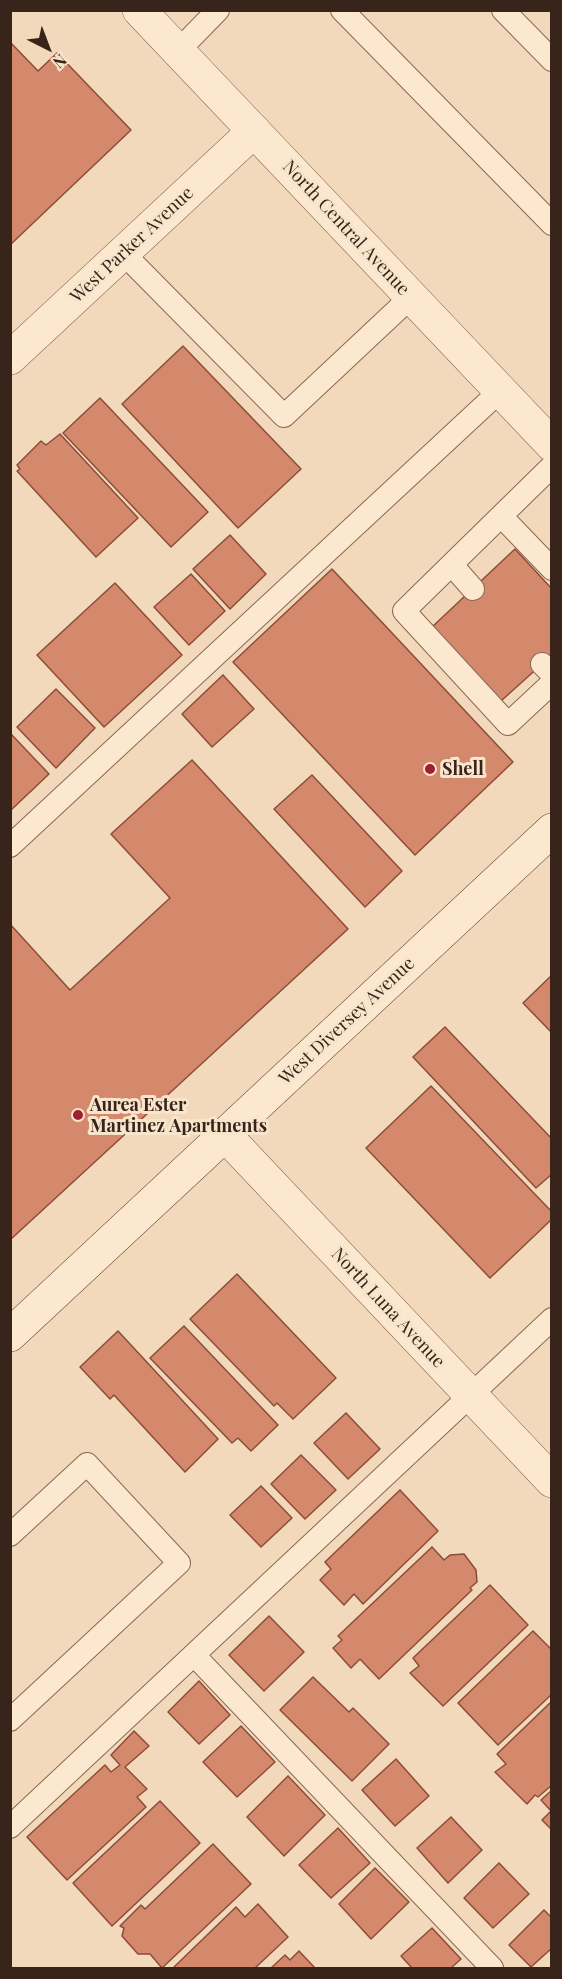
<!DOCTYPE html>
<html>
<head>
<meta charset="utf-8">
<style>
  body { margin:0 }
  #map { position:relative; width:562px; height:1979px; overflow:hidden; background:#f2d9bb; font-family:"Playfair Display",serif }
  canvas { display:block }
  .frame { position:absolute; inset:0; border:12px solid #38241a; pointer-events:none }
  .north { position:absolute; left:18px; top:18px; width:60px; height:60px; -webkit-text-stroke:4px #f9e5cc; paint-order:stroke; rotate:138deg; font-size:16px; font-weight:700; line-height:24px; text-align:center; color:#38241a }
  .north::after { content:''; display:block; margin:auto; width:21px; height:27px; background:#38241a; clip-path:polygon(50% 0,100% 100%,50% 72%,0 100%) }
</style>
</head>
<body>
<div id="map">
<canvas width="562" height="1979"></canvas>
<div class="frame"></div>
<div class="north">N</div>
</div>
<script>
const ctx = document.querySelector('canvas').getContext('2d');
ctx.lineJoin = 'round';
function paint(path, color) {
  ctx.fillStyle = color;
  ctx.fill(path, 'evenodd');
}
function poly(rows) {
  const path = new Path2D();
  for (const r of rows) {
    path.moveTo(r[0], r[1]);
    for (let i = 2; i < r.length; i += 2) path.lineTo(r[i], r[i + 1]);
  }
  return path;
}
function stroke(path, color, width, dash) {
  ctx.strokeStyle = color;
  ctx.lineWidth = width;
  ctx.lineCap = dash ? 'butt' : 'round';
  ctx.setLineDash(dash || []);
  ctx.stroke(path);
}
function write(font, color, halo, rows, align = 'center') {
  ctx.font = font + ' "Playfair Display",serif';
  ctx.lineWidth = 6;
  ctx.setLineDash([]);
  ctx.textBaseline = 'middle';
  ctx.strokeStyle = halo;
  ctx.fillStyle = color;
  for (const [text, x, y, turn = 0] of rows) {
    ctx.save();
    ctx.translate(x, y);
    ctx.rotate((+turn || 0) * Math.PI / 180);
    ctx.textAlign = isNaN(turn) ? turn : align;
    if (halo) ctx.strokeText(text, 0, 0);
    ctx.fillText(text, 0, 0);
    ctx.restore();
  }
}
const building = poly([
  [10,42,38,71,57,53,131,130,10,245,10,42],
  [183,346,301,469,238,528,122,404,183,346],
  [100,398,208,512,171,547,63,433,100,398],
  [60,434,138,518,96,557,17,471,20,469,17,465,41,441,46,445,60,434],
  [230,535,266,574,230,609,193,569,230,535],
  [515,549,552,589,552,655,501,701,432,627,515,549],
  [332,569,513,762,415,855,233,662,332,569],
  [191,574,225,611,189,645,154,607,191,574],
  [115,583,182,655,104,727,37,655,115,583],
  [223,675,254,709,212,747,182,714,223,675],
  [56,689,95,728,56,768,17,727,56,689],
  [11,734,49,774,10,811,10,734,11,734],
  [192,760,348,929,10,1240,10,924,70,990,170,898,111,834,192,760],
  [312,775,402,871,365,907,274,809,312,775],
  [552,975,552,1033,523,1003,552,975],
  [445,1027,552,1139,552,1174,536,1188,413,1057,445,1027],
  [431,1086,552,1212,552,1219,490,1278,366,1148,431,1086],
  [237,1274,336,1378,293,1419,277,1403,274,1406,190,1319,237,1274],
  [184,1326,278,1425,251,1451,238,1438,232,1443,150,1358,184,1326],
  [118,1331,218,1439,185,1472,114,1395,110,1399,80,1367,118,1331],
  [346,1413,380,1449,348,1479,314,1443,346,1413],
  [301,1455,336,1490,305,1519,271,1484,301,1455],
  [261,1486,292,1518,261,1547,230,1515,261,1486],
  [400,1490,438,1531,363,1604,354,1594,344,1605,320,1580,331,1569,325,1562,400,1490],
  [432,1547,444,1560,450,1555,464,1554,476,1570,477,1582,470,1588,472,1590,379,1679,360,1659,351,1668,333,1648,342,1640,338,1636,432,1547],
  [490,1585,528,1625,443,1706,410,1673,419,1666,413,1658,490,1585],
  [269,1616,304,1652,264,1691,229,1655,269,1616],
  [533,1631,552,1650,552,1694,498,1745,458,1703,533,1631],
  [313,1677,349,1712,353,1708,389,1744,352,1781,280,1710,313,1677],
  [199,1681,230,1715,199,1744,168,1712,199,1681],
  [552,1701,552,1785,538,1797,535,1795,527,1804,495,1772,506,1764,497,1754,552,1701],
  [241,1726,275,1762,237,1797,203,1762,241,1726],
  [134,1731,149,1746,125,1767,147,1789,137,1797,146,1807,67,1880,27,1837,105,1765,111,1772,120,1765,111,1755,134,1731],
  [396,1759,429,1796,395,1826,362,1790,396,1759],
  [288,1776,325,1815,284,1856,247,1817,288,1776],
  [552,1790,552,1830,542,1820,551,1811,541,1800,552,1790],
  [160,1801,200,1843,112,1926,73,1883,160,1801],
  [451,1817,482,1850,448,1883,417,1848,451,1817],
  [338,1828,370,1863,331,1898,299,1865,338,1828],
  [213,1844,251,1884,162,1968,150,1954,138,1954,122,1936,124,1928,120,1926,141,1905,145,1909,213,1844],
  [499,1863,529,1894,493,1928,464,1898,499,1863],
  [375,1868,409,1902,371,1939,339,1904,375,1868],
  [258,1904,288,1937,255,1968,173,1968,236,1907,245,1917,258,1904],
  [544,1910,552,1918,552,1948,531,1967,509,1945,544,1910],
  [432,1928,461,1959,451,1968,412,1968,401,1956,432,1928],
  [299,1951,315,1968,271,1968,285,1955,290,1960,299,1951]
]);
paint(building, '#d4896d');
stroke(building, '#8c4c37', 1.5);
const service = poly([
  [342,10,552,224],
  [503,10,552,60],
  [178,51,218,10],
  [123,253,284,416,411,297],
  [552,466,404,611,508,724,552,683],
  [502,517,552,569],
  [452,565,473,589],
  [542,664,552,674],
  [10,846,500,391],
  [10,1535,87,1464,179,1563,10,1720],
  [194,1655,492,1968],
  [10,1827,552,1319]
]);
const minor = poly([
  [10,358,254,131],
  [225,1135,552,1481]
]);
const tertiary = poly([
  [139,10,552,445]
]);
const secondary = poly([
  [10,1335,552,830]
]);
stroke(service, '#8b6954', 24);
stroke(minor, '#8b6954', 34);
stroke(tertiary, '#8b6954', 34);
stroke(secondary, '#6c4a37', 34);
stroke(service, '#fce8cf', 22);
stroke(minor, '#fce8cf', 33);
stroke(tertiary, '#fce8cf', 33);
stroke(secondary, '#fce8cf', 33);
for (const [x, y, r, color] of [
  [430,769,6,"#a01e32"],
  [78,1115,6,"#a01e32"]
]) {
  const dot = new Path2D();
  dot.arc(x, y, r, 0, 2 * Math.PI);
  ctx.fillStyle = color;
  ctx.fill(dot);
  stroke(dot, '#f9e5cc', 2);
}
write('18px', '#38241a', '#f9e5cc', [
  ["North Central Avenue",346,228,47],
  ["West Parker Avenue",132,245,-43],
  ["West Diversey Avenue",347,1021,-43],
  ["North Luna Avenue",388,1308,47]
]);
write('bold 18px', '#38241a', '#f9e5cc', [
  ["Shell",442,769],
  ["Aurea Ester",90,1105],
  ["Martinez Apartments",90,1126]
], 'left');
</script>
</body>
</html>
